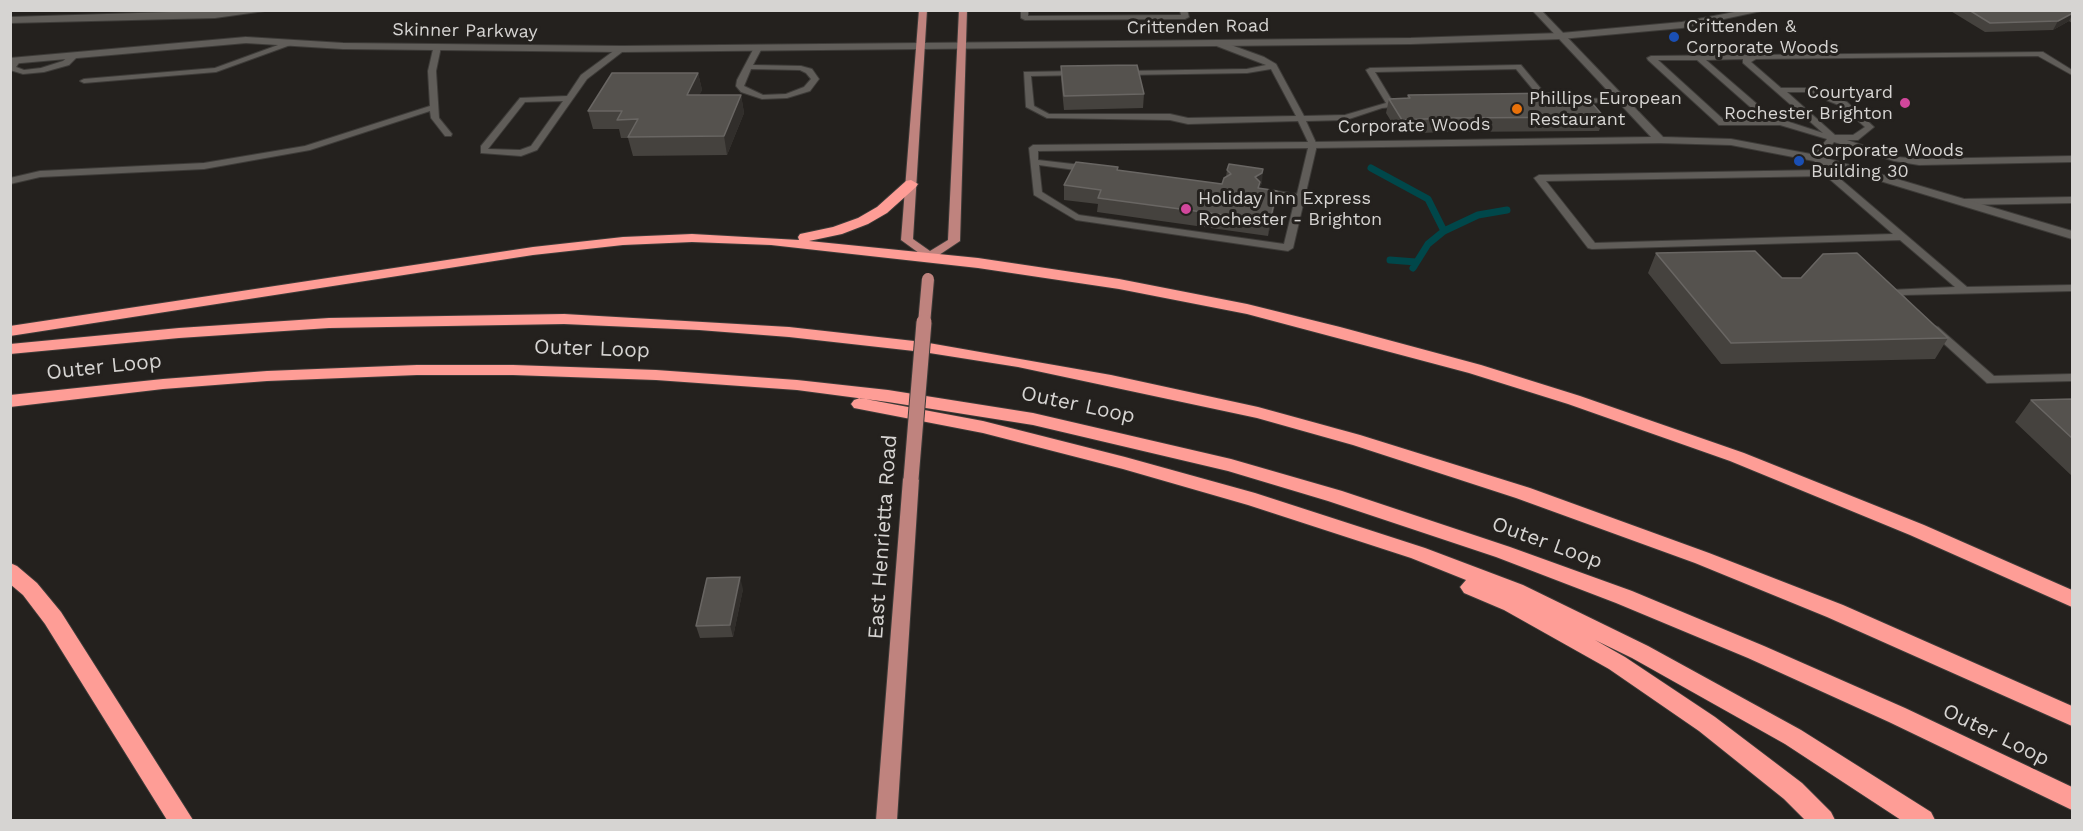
<!DOCTYPE html>
<html>
<head>
<meta charset="utf-8">
<style>
  body { margin:0 }
  #map { position:relative; width:2083px; height:831px; overflow:hidden; background:#24211e; font-family:"Work Sans",sans-serif }
  canvas { display:block }
  .frame { position:absolute; inset:0; border:12px solid #d6d4d2; pointer-events:none }
</style>
</head>
<body>
<div id="map">
<canvas width="2083" height="831"></canvas>
<div class="frame"></div>
</div>
<script>
const ctx = document.querySelector('canvas').getContext('2d');
ctx.lineJoin = 'round';
function poly(rows) {
  const path = new Path2D();
  for (const r of rows) {
    path.moveTo(r[0], r[1]);
    for (let i = 2; i < r.length; i += 2) path.lineTo(r[i], r[i + 1]);
  }
  return path;
}
function stroke(path, color, width, dash) {
  ctx.strokeStyle = color;
  ctx.lineWidth = width;
  ctx.lineCap = dash ? 'butt' : 'round';
  ctx.setLineDash(dash || []);
  ctx.stroke(path);
}
function paint(path, color) {
  ctx.fillStyle = color;
  ctx.fill(path, 'evenodd');
}
function write(font, color, halo, rows, align = 'center') {
  ctx.font = font + ' "Work Sans",sans-serif';
  ctx.lineWidth = 6;
  ctx.setLineDash([]);
  ctx.textBaseline = 'middle';
  ctx.strokeStyle = halo;
  ctx.fillStyle = color;
  for (const [text, x, y, turn = 0] of rows) {
    ctx.save();
    ctx.translate(x, y);
    ctx.rotate((+turn || 0) * Math.PI / 180);
    ctx.textAlign = isNaN(turn) ? turn : align;
    if (halo) ctx.strokeText(text, 0, 0);
    ctx.fillText(text, 0, 0);
    ctx.restore();
  }
}
stroke(poly([
  [1371,168,1428,199,1444,231,1428,244,1413,268],
  [1444,231,1478,215,1507,210],
  [1390,260,1416,262]
]), '#00474a', 7);
const service = poly([
  [1021,10,1028,10,1028,16,1181,15,1180,10,1187,10,1189,17,1185,19,1025,20,1021,18,1021,10],
  [289,41,296,43,216,72,84,83,80,81,84,79,215,68,289,41],
  [1214,41,1220,41,1264,57,1276,64,1304,116,1345,115,1386,103,1366,70,1370,68,1518,65,1521,65,1552,102,1545,104,1516,69,1375,72,1393,102,1402,102,1406,104,1402,106,1382,108,1346,120,1306,121,1317,145,1293,248,1288,251,1076,220,1034,195,1029,148,1033,145,1308,142,1298,121,1188,124,1170,120,1047,118,1026,107,1024,72,1078,71,1081,71,1081,75,1031,76,1034,106,1049,114,1170,114,1188,118,1296,116,1271,69,1247,73,1125,75,1121,73,1125,71,1247,69,1266,65,1214,45,1214,41],
  [1308,148,1297,194,1263,189,1258,192,1263,195,1295,199,1284,244,1079,215,1042,192,1039,165,1090,172,1094,169,1090,166,1038,160,1038,151,1308,148],
  [434,45,441,47,436,71,439,118,452,134,451,136,445,136,431,118,430,111,310,150,204,169,40,177,10,184,10,178,40,171,204,163,305,146,430,106,428,71,434,45],
  [755,46,762,48,753,65,801,66,812,69,819,79,810,91,787,98,762,99,741,92,736,86,737,80,755,46],
  [751,69,800,70,806,73,811,79,804,87,786,94,763,95,744,86,751,69],
  [619,47,626,49,587,79,537,150,521,156,481,153,481,146,520,98,567,96,581,75,619,47],
  [563,101,531,146,520,150,488,149,525,102,563,101],
  [2043,52,2072,70,2072,75,2038,56,1756,59,1751,62,1781,88,1807,88,1847,102,1874,127,1858,140,1847,140,1898,157,1919,159,2072,156,2072,162,1919,165,1894,161,1834,142,1821,158,1831,171,1967,287,2072,285,2072,291,1903,295,1906,299,1905,301,1897,301,1889,294,1888,292,1889,290,1955,287,1900,240,1592,249,1588,248,1534,178,1539,175,1821,170,1812,158,1827,139,1780,125,1719,125,1648,60,1647,58,1651,56,2043,52],
  [1743,59,1743,63,1823,133,1771,116,1706,60,1743,59],
  [1658,60,1697,60,1765,120,1724,120,1658,60],
  [1787,92,1806,92,1841,106,1865,127,1853,135,1835,135,1787,92],
  [1826,176,1893,234,1595,243,1546,181,1826,176],
  [71,54,78,56,69,65,44,72,23,74,10,70,10,64,14,58,20,58,21,60,16,67,24,70,41,68,63,61,71,54],
  [1625,98,1626,100,1622,102,1575,103,1571,101,1575,99,1625,98],
  [2072,197,2072,203,1962,205,1957,202,1962,199,2072,197],
  [1934,326,1938,327,1994,376,2072,374,2072,381,1987,383,1930,331,1929,329,1934,326]
]);
const minor = poly([
  [235,10,272,10,215,18,10,23,10,17,235,10],
  [1532,10,1541,10,1663,137,1731,139,1816,155,2072,231,2072,239,1814,161,1731,145,1660,143,1313,148,1308,145,1313,142,1651,137,1532,10],
  [246,37,343,43,622,46,921,43,926,46,921,49,622,52,343,49,246,43,10,64,10,58,246,37]
]);
const tertiary = poly([
  [1745,10,1766,10,1682,28,1561,39,1411,44,921,49,916,46,921,43,1411,38,1561,33,1682,22,1745,10]
]);
const primary = poly([
  [919,10,927,10,913,239,930,251,948,240,959,10,967,10,960,241,930,261,901,240,919,10],
  [911,474,917,475,919,479,897,820,876,820,903,479,905,475,911,474]
]);
const motorway = poly([
  [911,180,918,184,916,187,887,213,868,224,842,234,809,241,978,258,1119,279,1247,304,1340,327,1481,365,1580,396,1744,453,1924,525,2072,590,2072,607,1910,535,1730,461,1568,404,1469,373,1247,314,1119,289,978,268,771,245,692,242,623,245,533,255,10,336,10,326,533,247,623,237,692,234,799,240,798,237,800,234,833,227,858,218,877,207,906,181,911,180],
  [564,314,789,327,923,342,1111,375,1258,407,1360,435,1530,488,1709,553,1843,605,2072,706,2072,726,1827,617,1695,563,1516,498,1353,445,1257,418,1018,367,923,352,789,337,699,330,564,324,329,328,179,338,10,354,10,344,179,328,329,318,564,314],
  [417,365,513,365,656,370,797,380,888,390,1033,413,1231,459,1342,491,1510,547,1632,591,1764,646,1905,708,2072,787,2072,810,1889,722,1748,658,1616,603,1496,557,1328,501,1228,471,1033,425,888,402,797,390,656,380,513,375,417,375,267,381,163,389,10,407,10,395,163,379,267,371,417,365],
  [860,398,983,421,1125,457,1255,493,1425,548,1523,585,1648,646,1801,730,1931,812,1935,820,1901,820,1785,744,1632,658,1595,640,1625,657,1715,717,1802,783,1831,812,1835,820,1805,820,1784,799,1699,731,1609,669,1504,610,1464,593,1460,587,1466,580,1411,558,1248,505,1123,469,983,433,854,408,851,404,854,400,860,398],
  [10,563,17,566,37,583,61,612,193,820,167,820,45,624,23,595,10,584,10,563]
]);
stroke(service, '#3d3b38', 2);
stroke(minor, '#3d3b38', 2);
stroke(tertiary, '#3d3b38', 2);
stroke(primary, '#3d3b38', 2);
stroke(motorway, '#3d3b38', 2);
paint(service, '#605d59');
paint(minor, '#605d59');
paint(tertiary, '#605d59');
paint(primary, '#bf837e');
paint(motorway, '#fe9d96');
const primaryBridgeFar1 = poly([
  [924,324,928,279]
]);
const primaryBridge = poly([
  [911,479,924,322]
]);
stroke(primaryBridgeFar1, '#3d3b38', 14, []);
stroke(primaryBridge, '#3d3b38', 17, []);
stroke(primaryBridgeFar1, '#bf837e', 12);
stroke(primaryBridge, '#bf837e', 15);
paint(poly([
  [1949,10,2073,10,2073,24,2069,21,2053,30,1985,32],
  [1061,66,1144,94,1143,108,1064,110,1061,80],
  [698,73,702,90,699,95,741,95,744,113,727,155,633,156,628,138,621,138,619,129,593,129,588,111],
  [1408,95,1564,96,1604,117,1599,131,1444,132,1399,134,1386,113,1389,99,1407,98],
  [1118,170,1222,184,1226,177,1227,170,1262,183,1259,188,1275,205,1268,236,1097,212,1098,204,1064,200,1064,185],
  [1656,253,1782,278,1948,338,1935,359,1721,364,1648,273],
  [2073,399,2073,477,2015,422,2031,400],
  [743,589,733,637,700,638,696,626]
]), '#45423e');
paint(poly([
  [2073,13,2069,21,2053,30,2058,21],
  [698,73,702,90,691,113,687,95],
  [741,95,744,113,727,155,724,136],
  [1263,169,1262,183,1260,187,1259,188,1258,196,1255,177],
  [1277,191,1275,205,1268,236,1270,221],
  [740,577,743,589,733,637,730,625]
]), '#312e2b');
const building = poly([
  [1969,10,2073,10,2073,13,2058,21,1990,23,1969,10],
  [1137,65,1144,94,1064,96,1061,66,1137,65],
  [612,73,698,73,687,95,741,95,724,136,628,137,638,119,617,120,622,111,588,111,612,73],
  [1561,93,1564,96,1586,96,1604,117,1448,118,1402,120,1389,99,1410,98,1408,95,1561,93],
  [1076,162,1118,167,1117,170,1222,184,1224,178,1231,174,1227,170,1229,164,1263,169,1262,173,1255,177,1260,182,1258,188,1277,191,1270,221,1098,198,1101,190,1064,185,1076,162],
  [1755,251,1782,278,1801,278,1823,254,1857,253,1948,338,1731,343,1656,253,1755,251],
  [2073,399,2073,439,2031,400,2073,399],
  [740,577,730,625,696,626,707,578,740,577]
]);
paint(building, '#55524e');
stroke(building, '#696663', 1.5);
for (const [x, y, r, color] of [
  [1674,37,6,"#1a4fb4"],
  [1905,103,6,"#d1479c"],
  [1517,109,6,"#e8710a"],
  [1799,161,6,"#1a4fb4"],
  [1186,209,6,"#d1479c"]
]) {
  const dot = new Path2D();
  dot.arc(x, y, r, 0, 2 * Math.PI);
  ctx.fillStyle = color;
  ctx.fill(dot);
  stroke(dot, '#24211e', 2);
}
write('18px', '#d6d4d2', '#24211e', [
  ["Crittenden Road",1198,27,-1],
  ["Skinner Parkway",465,31,1],
  ["Corporate Woods",1414,126,-1]
]);
write('18px', '#d6d4d2', '#24211e', [
  ["Crittenden &",1686,27],
  ["Corporate Woods",1686,48],
  ["Courtyard",1893,93,"right"],
  ["Rochester Brighton",1893,114,"right"],
  ["Phillips European",1529,99],
  ["Restaurant",1529,120],
  ["Corporate Woods",1811,151],
  ["Building 30",1811,172],
  ["Holiday Inn Express",1198,199],
  ["Rochester - Brighton",1198,220]
], 'left');
write('21px', '#d6d4d2', '#24211e', [
  ["Outer Loop",592,349,2],
  ["Outer Loop",104,367,-6],
  ["Outer Loop",1078,405,12],
  ["East Henrietta Road",883,537,-86],
  ["Outer Loop",1547,543,20],
  ["Outer Loop",1996,735,26]
]);
</script>
</body>
</html>
